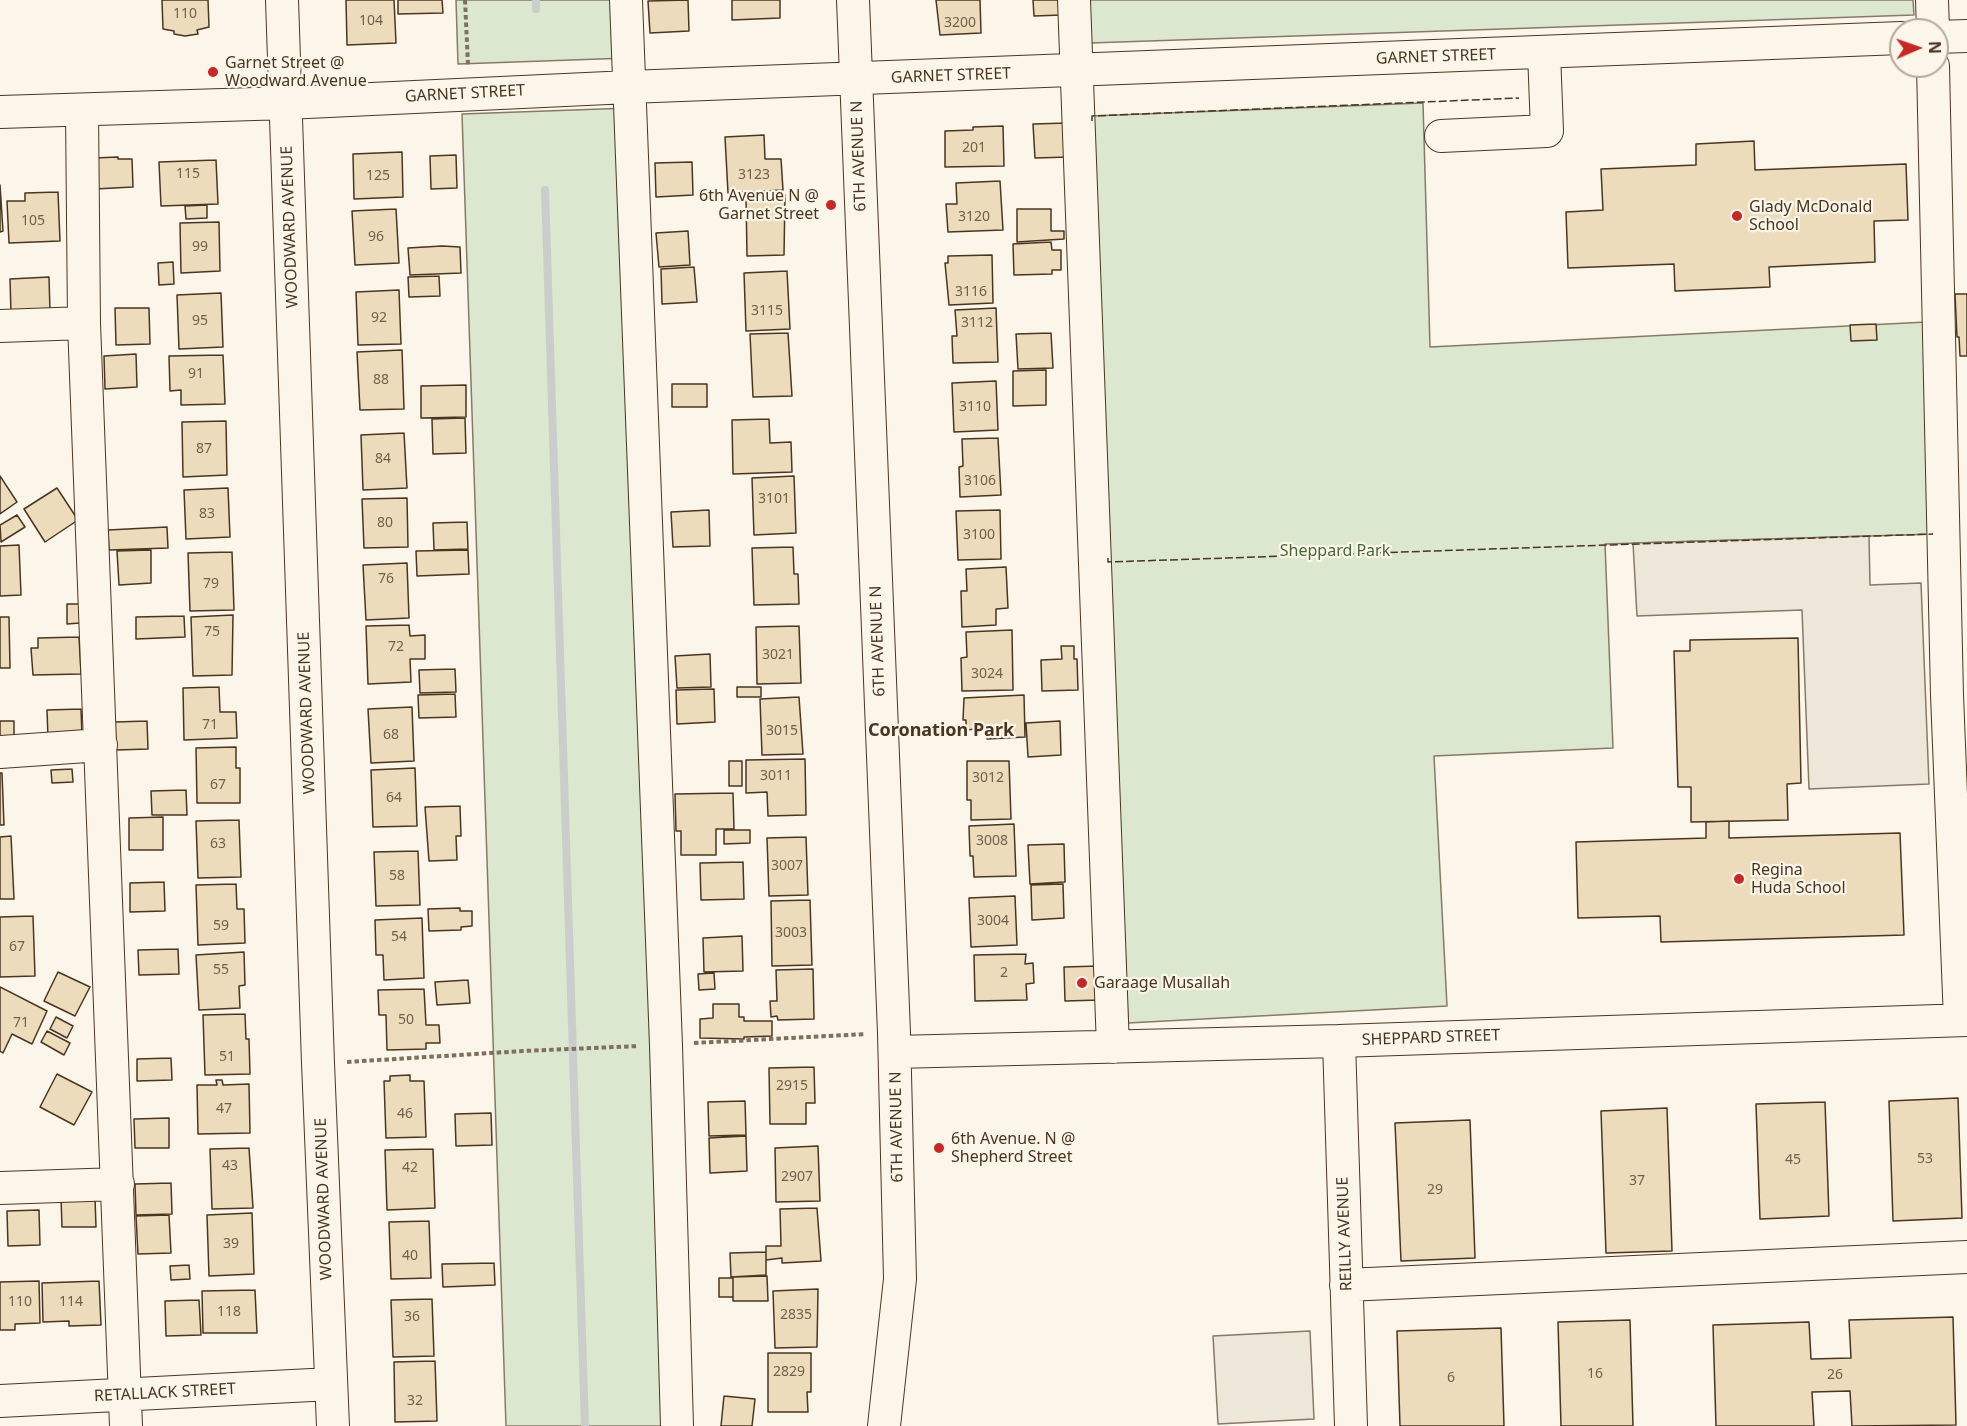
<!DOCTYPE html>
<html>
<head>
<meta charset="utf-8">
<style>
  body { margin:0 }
  #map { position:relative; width:1967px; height:1426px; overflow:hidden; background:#fbf6e9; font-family:"Noto Sans",sans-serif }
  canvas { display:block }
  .north { position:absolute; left:1889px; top:18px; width:60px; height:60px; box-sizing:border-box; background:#fbf6e9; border:2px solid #b4a999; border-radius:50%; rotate:88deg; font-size:16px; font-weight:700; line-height:24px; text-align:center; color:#4a3520 }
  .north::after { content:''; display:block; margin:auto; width:21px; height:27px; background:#c62828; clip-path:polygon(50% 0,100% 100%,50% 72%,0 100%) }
</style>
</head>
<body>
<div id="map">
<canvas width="1967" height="1426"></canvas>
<div class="north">N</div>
</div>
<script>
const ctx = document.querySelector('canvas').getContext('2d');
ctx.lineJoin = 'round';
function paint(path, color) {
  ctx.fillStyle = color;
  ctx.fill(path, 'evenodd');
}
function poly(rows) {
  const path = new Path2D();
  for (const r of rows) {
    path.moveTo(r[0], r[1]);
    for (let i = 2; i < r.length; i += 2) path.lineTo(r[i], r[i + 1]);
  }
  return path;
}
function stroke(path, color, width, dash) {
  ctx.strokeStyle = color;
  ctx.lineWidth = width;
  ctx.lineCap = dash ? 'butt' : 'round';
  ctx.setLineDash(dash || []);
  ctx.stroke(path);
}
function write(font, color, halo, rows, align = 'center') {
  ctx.font = font + ' "Noto Sans",sans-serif';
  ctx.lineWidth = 4.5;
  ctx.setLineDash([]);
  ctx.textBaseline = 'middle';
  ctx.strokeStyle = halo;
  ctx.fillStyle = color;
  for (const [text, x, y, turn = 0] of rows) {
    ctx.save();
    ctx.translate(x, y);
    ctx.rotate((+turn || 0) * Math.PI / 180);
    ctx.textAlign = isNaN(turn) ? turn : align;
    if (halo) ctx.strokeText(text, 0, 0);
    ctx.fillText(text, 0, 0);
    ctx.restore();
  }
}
const green = poly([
  [456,0,626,0,628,58,458,64,456,0],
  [1088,0,1913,0,1914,15,1090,43,1088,0],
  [1423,103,1430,347,1927,322,1936,534,1605,544,1613,748,1434,756,1447,1006,1128,1023,1092,116,1423,103],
  [629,108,677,1426,506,1426,462,114,629,108]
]);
paint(green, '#dce7d0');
stroke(green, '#887966', 1.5);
const parking = poly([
  [1869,536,1870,585,1921,583,1929,784,1809,789,1802,610,1637,616,1633,543,1869,536],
  [1310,1331,1314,1419,1218,1424,1213,1336,1310,1331]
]);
paint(parking, '#ede7d9');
stroke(parking, '#887966', 1.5);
stroke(poly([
  [536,0,536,9],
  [545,190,585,1426]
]), '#c9cecd', 8);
const building = poly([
  [162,0,208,0,209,27,197,30,198,34,185,36,174,34,174,31,163,29,162,0],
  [346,0,394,0,396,43,347,45,346,0],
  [398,0,442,0,443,13,398,14,398,0],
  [688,0,689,31,650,33,648,1,688,0],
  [732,0,780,0,780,18,732,20,732,0],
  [936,0,980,0,981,33,940,35,936,0],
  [1033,0,1061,0,1062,15,1034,16,1033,0],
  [1068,123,1069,157,1035,158,1033,124,1068,123],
  [1003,126,1004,166,945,167,945,131,973,130,973,127,1003,126],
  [764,135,765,159,781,159,783,190,728,193,725,137,764,135],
  [1754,141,1755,170,1906,164,1908,220,1874,221,1875,262,1769,267,1770,287,1675,291,1674,264,1568,268,1566,212,1603,210,1601,169,1696,165,1696,144,1754,141],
  [402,152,403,197,354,199,353,154,402,152],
  [456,155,457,188,431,189,430,156,456,155],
  [118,157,118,159,132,159,133,187,95,189,94,158,118,157],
  [216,160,218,204,161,206,159,162,216,160],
  [692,162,693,195,656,197,655,163,692,162],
  [1000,181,1003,230,948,232,946,204,957,204,956,183,1000,181],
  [0,185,3,231,0,232,0,185],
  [58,192,60,241,9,243,7,201,25,201,25,193,58,192],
  [785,195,784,255,747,256,746,196,785,195],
  [207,205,207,218,186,219,185,206,207,205],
  [396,209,399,263,355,265,352,211,396,209],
  [1017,209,1051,209,1051,231,1064,231,1064,239,1017,242,1017,209],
  [219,222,220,271,181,273,180,223,219,222],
  [688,231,690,265,659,267,656,233,688,231],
  [1051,242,1052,250,1061,250,1061,270,1052,270,1052,274,1014,275,1013,244,1051,242],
  [442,246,460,247,461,273,410,275,408,248,442,246],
  [992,255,993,303,949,305,945,263,948,263,948,256,992,255],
  [173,262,174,284,159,285,158,263,173,262],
  [694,267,697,302,662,304,661,269,694,267],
  [787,271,790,329,746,331,744,273,787,271],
  [439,276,440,296,409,297,408,277,439,276],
  [49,277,50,312,11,313,10,279,49,277],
  [399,290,401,344,358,345,356,292,399,290],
  [221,293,223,347,179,349,177,295,221,293],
  [1955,294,1967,294,1967,356,1960,356,1959,337,1957,337,1955,294],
  [115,308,149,308,150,344,116,345,115,308],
  [996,308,998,362,953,363,952,336,957,336,955,310,996,308],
  [1876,324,1877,340,1851,341,1850,325,1876,324],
  [788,333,792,396,753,397,750,334,788,333],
  [1051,333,1053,368,1018,369,1016,334,1051,333],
  [402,350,404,409,360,410,357,352,402,350],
  [136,354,137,387,105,389,104,356,136,354],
  [223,355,225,404,181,405,181,390,170,391,169,356,223,355],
  [1046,370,1046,405,1013,406,1013,371,1046,370],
  [996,381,998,430,954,432,952,383,996,381],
  [672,384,707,384,707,407,672,407,672,384],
  [466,385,466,417,421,418,421,386,466,385],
  [465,418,466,453,433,454,432,419,465,418],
  [769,419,770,443,791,442,792,472,733,474,732,420,769,419],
  [226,421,227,475,183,477,182,422,226,421],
  [404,433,407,488,363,490,361,435,404,433],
  [998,438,1001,495,960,497,959,467,963,466,962,439,998,438],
  [0,476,17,502,0,514,0,476],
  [794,476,796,533,754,535,752,478,794,476],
  [57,488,78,520,45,542,24,509,57,488],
  [228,488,230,537,186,539,184,490,228,488],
  [407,498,408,547,364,548,362,499,407,498],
  [709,510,710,546,673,547,671,512,709,510],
  [1000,510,1001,559,958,560,956,511,1000,510],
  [17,515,25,527,1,542,0,525,17,515],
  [467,522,468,549,434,550,433,523,467,522],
  [167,527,168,548,109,550,108,530,167,527],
  [19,545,21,595,0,596,0,546,19,545],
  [793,547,794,574,798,574,799,604,754,605,752,548,793,547],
  [151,550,151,583,119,585,117,551,151,550],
  [468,550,469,574,417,576,416,551,468,550],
  [232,552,234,610,190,611,188,553,232,552],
  [407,563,409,618,366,620,363,565,407,563],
  [1006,567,1008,608,996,609,996,625,962,627,961,591,967,591,966,569,1006,567],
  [67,604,80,604,80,623,67,624,67,604],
  [233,615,232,675,193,676,191,617,233,615],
  [184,616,185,637,136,639,136,617,184,616],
  [0,617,9,617,10,668,0,668,0,617],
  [409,625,410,636,425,635,425,659,410,659,411,682,368,684,366,626,409,625],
  [799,626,801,683,757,684,756,627,799,626],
  [1012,630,1013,690,962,691,961,658,967,657,966,632,1012,630],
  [79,637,81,674,33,675,31,648,38,648,38,638,79,637],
  [1798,638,1801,783,1787,784,1788,820,1691,822,1691,787,1678,787,1674,651,1690,651,1690,640,1798,638],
  [1061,646,1074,646,1074,659,1077,659,1078,690,1042,691,1041,660,1062,659,1061,646],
  [710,654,711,687,677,688,675,656,710,654],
  [455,669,456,692,420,693,419,670,455,669],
  [219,687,220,712,236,712,237,738,184,740,183,688,219,687],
  [737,687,761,687,761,697,737,697,737,687],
  [714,689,715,722,677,724,676,690,714,689],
  [455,694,456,717,419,718,418,695,455,694],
  [1024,695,1025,737,987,739,986,728,966,730,966,720,963,720,964,698,1024,695],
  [799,697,803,754,762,755,760,699,799,697],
  [412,707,414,761,371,763,368,709,412,707],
  [81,709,82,737,48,738,47,710,81,709],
  [0,721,14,721,14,740,0,741,0,721],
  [147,721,148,749,116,750,115,722,147,721],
  [1060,721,1061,755,1028,757,1026,723,1060,721],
  [236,747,236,768,240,768,240,803,197,803,196,748,236,747],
  [805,759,806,815,768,816,767,792,746,793,746,760,805,759],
  [729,761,742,761,742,786,729,786,729,761],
  [967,761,1009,761,1011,819,971,820,971,800,967,800,967,761],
  [415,768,417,826,373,827,371,770,415,768],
  [72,769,73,782,52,783,51,770,72,769],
  [0,773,2,773,4,825,0,825,0,773],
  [186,790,187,815,152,815,151,791,186,790],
  [733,793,734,829,716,829,716,855,681,855,681,831,676,831,675,794,733,793],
  [460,806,461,836,456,836,457,860,429,861,425,807,460,806],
  [163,817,163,850,129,850,129,818,163,817],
  [239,820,241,877,198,878,196,821,239,820],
  [1729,821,1729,838,1900,833,1904,935,1661,942,1660,916,1578,918,1576,842,1706,838,1706,822,1729,821],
  [1014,824,1016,876,974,877,973,856,970,856,969,826,1014,824],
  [724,830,750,830,750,843,724,844,724,830],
  [11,836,14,899,0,899,0,837,11,836],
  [806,837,808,895,769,896,767,838,806,837],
  [1064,844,1065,882,1030,884,1028,845,1064,844],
  [418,851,420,905,376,906,374,852,418,851],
  [743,862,744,899,701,900,700,863,743,862],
  [164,882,165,911,130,912,130,883,164,882],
  [236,884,237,909,244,909,245,943,198,945,196,885,236,884],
  [1063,884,1064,918,1032,920,1031,885,1063,884],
  [1015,896,1017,945,971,947,969,898,1015,896],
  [810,900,812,965,772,966,771,901,810,900],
  [460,908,460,911,472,911,472,926,461,927,461,930,429,931,428,909,460,908],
  [33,916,35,976,0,977,0,917,33,916],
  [422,918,424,978,384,980,383,955,376,955,375,920,422,918],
  [742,936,743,971,704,972,703,938,742,936],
  [178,949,179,974,139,975,138,950,178,949],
  [244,952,245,985,239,986,240,1008,199,1010,196,955,244,952],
  [1026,954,1025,964,1033,963,1034,983,1026,984,1027,1000,975,1001,974,955,1026,954],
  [1099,966,1100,1000,1065,1001,1064,967,1099,966],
  [813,969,814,1019,778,1020,777,1016,771,1017,770,1001,777,1001,776,970,813,969],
  [58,972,90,987,75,1016,44,1001,58,972],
  [714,973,715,989,699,990,698,974,714,973],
  [468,980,470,1003,437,1005,435,982,468,980],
  [0,987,47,1011,32,1044,12,1034,3,1053,0,1051,0,987],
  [424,989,426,1025,439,1025,440,1043,426,1043,426,1049,387,1050,386,1015,379,1015,378,990,424,989],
  [713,1004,739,1004,739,1017,744,1017,744,1021,772,1021,772,1036,744,1037,744,1039,700,1038,700,1019,713,1018,713,1004],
  [245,1014,246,1039,249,1039,250,1074,205,1075,203,1015,245,1014],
  [56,1017,73,1026,67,1038,50,1029,56,1017],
  [47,1031,70,1043,64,1055,41,1042,47,1031],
  [171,1058,172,1080,137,1081,137,1059,171,1058],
  [814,1067,815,1103,806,1103,806,1124,770,1124,769,1068,814,1067],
  [57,1074,92,1092,74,1125,40,1107,57,1074],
  [410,1075,410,1081,424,1081,426,1137,386,1138,384,1081,390,1081,390,1076,410,1075],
  [216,1080,222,1080,223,1085,249,1084,250,1133,198,1134,197,1085,217,1085,216,1080],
  [1958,1098,1962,1218,1893,1221,1889,1101,1958,1098],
  [745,1101,746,1135,709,1136,708,1102,745,1101],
  [1825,1102,1829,1216,1760,1219,1756,1104,1825,1102],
  [1667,1108,1672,1251,1606,1253,1601,1111,1667,1108],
  [491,1113,492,1145,456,1146,455,1114,491,1113],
  [169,1118,169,1148,135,1148,134,1119,169,1118],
  [1470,1120,1475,1258,1401,1261,1395,1123,1470,1120],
  [746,1136,747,1171,710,1173,709,1138,746,1136],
  [818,1146,820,1201,776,1202,775,1148,818,1146],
  [249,1148,253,1208,212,1209,210,1149,249,1148],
  [433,1149,435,1208,387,1210,385,1150,433,1149],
  [171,1183,172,1214,136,1215,135,1184,171,1183],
  [61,1198,95,1198,96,1227,62,1227,61,1198],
  [817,1208,821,1261,782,1263,782,1258,766,1260,766,1246,781,1246,780,1209,817,1208],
  [39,1210,40,1245,8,1246,7,1211,39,1210],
  [252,1213,254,1274,209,1276,207,1215,252,1213],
  [169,1215,171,1253,138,1254,136,1216,169,1215],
  [429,1221,431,1278,391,1279,389,1222,429,1221],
  [766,1252,766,1275,731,1277,730,1253,766,1252],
  [494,1263,495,1285,443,1287,442,1264,494,1263],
  [189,1265,190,1279,171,1280,170,1266,189,1265],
  [767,1276,768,1301,733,1301,733,1277,767,1276],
  [719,1278,733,1278,733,1297,719,1297,719,1278],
  [39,1281,40,1323,15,1324,15,1330,0,1330,0,1282,39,1281],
  [99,1281,101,1325,69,1326,69,1321,43,1322,42,1283,99,1281],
  [818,1289,817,1347,775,1348,773,1291,818,1289],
  [255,1290,257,1333,203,1333,202,1291,255,1290],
  [432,1299,434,1356,393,1357,391,1300,432,1299],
  [199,1300,201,1335,166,1336,165,1301,199,1300],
  [1953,1317,1956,1425,1852,1426,1850,1391,1812,1392,1814,1426,1716,1426,1713,1325,1809,1322,1811,1359,1851,1358,1849,1320,1953,1317],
  [1630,1320,1633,1426,1561,1426,1558,1322,1630,1320],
  [1501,1328,1504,1426,1400,1426,1397,1331,1501,1328],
  [768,1353,811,1353,811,1392,807,1392,808,1412,768,1412,768,1353],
  [435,1361,437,1421,395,1422,394,1362,435,1361],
  [724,1396,755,1399,752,1426,721,1426,724,1396]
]);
paint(building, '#ecdcbc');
stroke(building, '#4a3520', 1.5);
const minor = poly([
  [282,0,318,1063,333,1426],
  [626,0,666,1045,677,1426],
  [853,0,894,1033,900,1279,884,1426],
  [1074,0,1113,1047],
  [1932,0,1933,30],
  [1937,37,1967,36],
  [1933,66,1947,695,1960,1020],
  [82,110,84,323,126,1426],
  [0,112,286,103,629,87,1901,38],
  [1441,136,1547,131,1544,52],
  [0,326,84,323],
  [0,752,101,745],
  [1339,1041,1351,1426],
  [895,1052,1339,1041,1967,1020],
  [0,1188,118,1184],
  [1346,1285,1967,1257],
  [0,1401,331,1384]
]);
stroke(minor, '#4a3520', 34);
stroke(poly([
  [465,0,468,65],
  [694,1043,866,1034],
  [347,1062,523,1051,639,1046]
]), '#7f6f5c', 4, [4.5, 3]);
stroke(minor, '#fbf6e9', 32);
stroke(poly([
  [1092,121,1092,116,1519,98],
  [1108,558,1108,562,1933,534]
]), '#4a3520', 1.5, [8, 3]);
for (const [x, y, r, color] of [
  [213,72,6,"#c62828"],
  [831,205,6,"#c62828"],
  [1737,216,6,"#c62828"],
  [1739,879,6,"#c62828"],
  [1082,983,6,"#c62828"],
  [939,1148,6,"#c62828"]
]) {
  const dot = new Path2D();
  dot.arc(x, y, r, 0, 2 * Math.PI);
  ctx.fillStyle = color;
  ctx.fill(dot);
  stroke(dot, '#fbf6e9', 2);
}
write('14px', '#725f47', null, [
  ["110",185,14],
  ["104",371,21],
  ["3200",960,23],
  ["201",974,148],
  ["115",188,174],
  ["3123",754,175],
  ["125",378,176],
  ["3120",974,217],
  ["105",33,221],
  ["96",376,237],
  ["99",200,247],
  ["3116",971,292],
  ["3115",767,311],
  ["92",379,318],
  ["95",200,321],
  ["3112",977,323],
  ["91",196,374],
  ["88",381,380],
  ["3110",975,407],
  ["87",204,449],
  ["84",383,459],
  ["3106",980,481],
  ["3101",774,499],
  ["83",207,514],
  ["80",385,523],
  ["3100",979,535],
  ["76",386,579],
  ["79",211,584],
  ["75",212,632],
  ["72",396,647],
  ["3021",778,655],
  ["3024",987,674],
  ["71",210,725],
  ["3015",782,731],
  ["68",391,735],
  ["3011",776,776],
  ["3012",988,778],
  ["67",218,785],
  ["64",394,798],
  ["3008",992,841],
  ["63",218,844],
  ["3007",787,866],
  ["58",397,876],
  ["3004",993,921],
  ["59",221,926],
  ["3003",791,933],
  ["54",399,937],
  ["67",17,947],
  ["55",221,970],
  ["2",1004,973],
  ["50",406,1020],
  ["71",21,1023],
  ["51",227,1057],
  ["2915",792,1086],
  ["47",224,1109],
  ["46",405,1114],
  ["53",1925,1159],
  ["45",1793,1160],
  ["43",230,1166],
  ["42",410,1168],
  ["2907",797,1177],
  ["37",1637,1181],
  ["29",1435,1190],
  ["39",231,1244],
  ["40",410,1256],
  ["110",20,1302],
  ["114",71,1302],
  ["118",229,1312],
  ["2835",796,1315],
  ["36",412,1317],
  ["2829",789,1372],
  ["16",1595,1374],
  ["26",1835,1375],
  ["6",1451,1378],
  ["32",415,1401]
]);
write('16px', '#4a3520', '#fbf6e9', [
  ["GARNET STREET",1436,57,-2],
  ["GARNET STREET",951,76,-2],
  ["GARNET STREET",465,94,-3],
  ["6TH AVENUE N",859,156,-92],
  ["WOODWARD AVENUE",290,227,-92],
  ["6TH AVENUE N",878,641,-92],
  ["WOODWARD AVENUE",307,713,-92],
  ["SHEPPARD STREET",1431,1038,-2],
  ["6TH AVENUE N",897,1127,-91],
  ["WOODWARD AVENUE",324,1199,-92],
  ["REILLY AVENUE",1345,1234,-92],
  ["RETALLACK STREET",165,1393,-3]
]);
write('16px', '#4a3520', '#fbf6e9', [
  ["Garnet Street @",225,63],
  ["Woodward Avenue",225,81],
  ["6th Avenue N @",819,196,"right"],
  ["Garnet Street",819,214,"right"],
  ["Glady McDonald",1749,207],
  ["School",1749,225],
  ["Regina",1751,870],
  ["Huda School",1751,888],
  ["Garaage Musallah",1094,983],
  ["6th Avenue. N @",951,1139],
  ["Shepherd Street",951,1157]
], 'left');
write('16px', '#436837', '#fbf6e9', [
  ["Sheppard Park",1335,551]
]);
write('bold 18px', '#4a3520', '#fbf6e9', [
  ["Coronation Park",941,731]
]);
</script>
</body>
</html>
